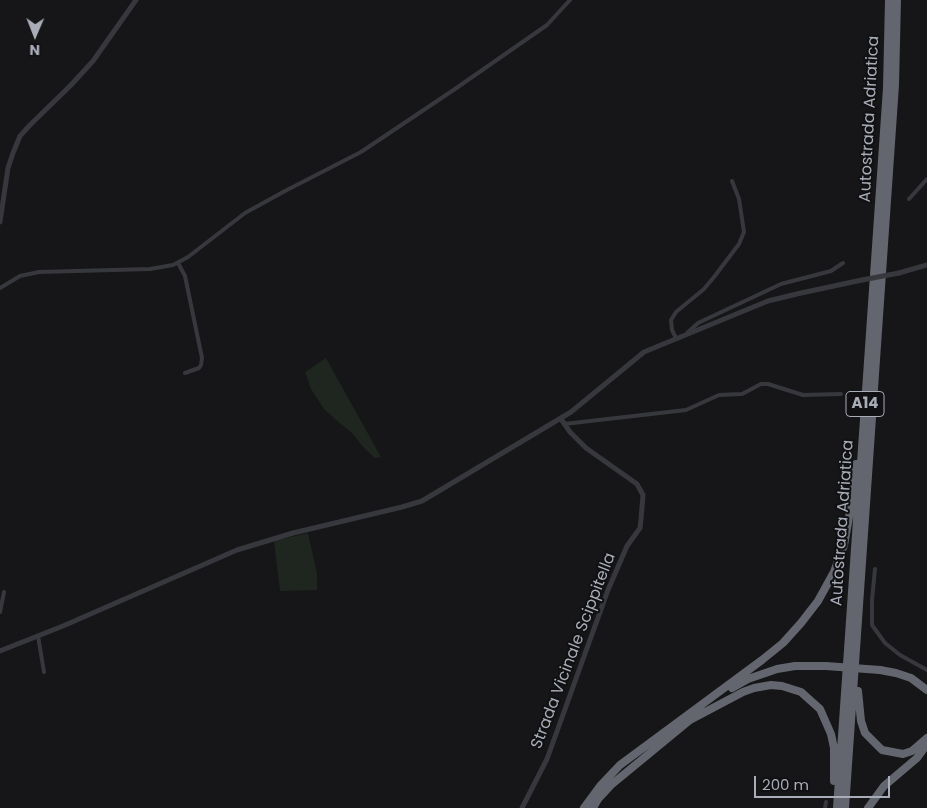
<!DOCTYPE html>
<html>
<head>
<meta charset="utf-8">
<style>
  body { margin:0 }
  #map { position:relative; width:927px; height:808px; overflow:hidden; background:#161618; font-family:Poppins,sans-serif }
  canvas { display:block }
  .north { position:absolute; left:10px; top:10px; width:50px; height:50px; -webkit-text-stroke:4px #111113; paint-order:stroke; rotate:181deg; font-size:14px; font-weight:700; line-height:20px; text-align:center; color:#a8adb8 }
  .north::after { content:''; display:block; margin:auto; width:18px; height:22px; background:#a8adb8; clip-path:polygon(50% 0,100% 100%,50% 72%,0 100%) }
  .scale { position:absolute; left:754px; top:776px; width:136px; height:22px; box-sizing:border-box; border:2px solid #a8adb8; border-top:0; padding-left:6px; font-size:15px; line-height:18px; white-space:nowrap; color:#a8adb8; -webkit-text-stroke:4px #111113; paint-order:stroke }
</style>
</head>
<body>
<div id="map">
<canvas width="927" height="808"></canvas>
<div class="north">N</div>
<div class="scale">200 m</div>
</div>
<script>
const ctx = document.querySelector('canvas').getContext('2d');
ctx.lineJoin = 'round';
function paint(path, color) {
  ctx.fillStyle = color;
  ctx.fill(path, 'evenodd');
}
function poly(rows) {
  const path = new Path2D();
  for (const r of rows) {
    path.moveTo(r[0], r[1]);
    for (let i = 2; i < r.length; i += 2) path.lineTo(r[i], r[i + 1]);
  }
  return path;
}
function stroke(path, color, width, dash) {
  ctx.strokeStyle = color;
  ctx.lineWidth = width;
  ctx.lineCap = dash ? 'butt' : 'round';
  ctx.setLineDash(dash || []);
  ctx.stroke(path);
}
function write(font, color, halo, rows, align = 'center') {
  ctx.font = font + ' Poppins,sans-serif';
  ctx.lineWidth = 4;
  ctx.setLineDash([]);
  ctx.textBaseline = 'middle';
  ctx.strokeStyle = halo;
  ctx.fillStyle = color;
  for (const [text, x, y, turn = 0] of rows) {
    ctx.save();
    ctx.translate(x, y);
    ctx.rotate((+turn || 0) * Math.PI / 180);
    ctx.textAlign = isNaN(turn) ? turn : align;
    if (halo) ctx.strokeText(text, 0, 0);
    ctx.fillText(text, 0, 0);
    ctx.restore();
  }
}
paint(poly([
  [326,358,381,457,375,458,364,448,352,433,336,420,324,409,311,389,305,372],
  [308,533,317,574,317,590,280,591,274,541]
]), '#1e261f');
stroke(poly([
  [909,199,927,179],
  [178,263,185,276,202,358,201,365,199,368,185,373],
  [0,288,20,276,39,272,150,269,173,265,188,257,245,213,285,191,361,152,455,89,547,25,570,0],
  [687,333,698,323,781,284,831,271,843,263],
  [676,338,672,330,671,320,676,312,704,289,714,277,739,244,744,232,739,199,732,181],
  [564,424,686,410,719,395,742,394,761,384,768,384,803,395,841,394],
  [875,569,872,600,872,625,885,643,900,655,927,670],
  [0,612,4,592],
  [38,636,44,672],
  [825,808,826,802]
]), '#37383d', 4);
stroke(poly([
  [0,222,8,168,13,153,20,136,30,125,71,85,93,61,136,0],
  [899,273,927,265],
  [0,651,63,626,237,550,293,533,402,507,422,501,571,412,644,352,768,301,801,293,862,280],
  [522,808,547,759,608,590,627,546,640,528,641,519,643,495,637,484,586,448,570,432,561,419]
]), '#37383d', 5);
stroke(poly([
  [880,670,896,673,911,678,927,690],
  [732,688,748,679,777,669,795,666,826,666],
  [858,691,861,721,865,733,882,750,903,754,912,751,927,738],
  [584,808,601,785,620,765,762,660,783,643,801,623,818,601,834,572,844,545,853,495,856,464],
  [593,808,598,799,611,785,690,720,743,692,754,688,771,685,782,686,801,692,820,709,831,734,834,748,834,781],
  [837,808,887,88,889,0],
  [845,808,895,85,897,0],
  [868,808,884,786,917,758,927,744]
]), '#63666e', 8);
stroke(poly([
  [862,280,899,273]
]), '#37383d', 5);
stroke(poly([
  [826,666,880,670]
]), '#63666e', 8);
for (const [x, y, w] of [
  [865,404,38]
]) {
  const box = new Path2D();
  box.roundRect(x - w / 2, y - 12.5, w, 25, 4);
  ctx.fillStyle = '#111113';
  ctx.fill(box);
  stroke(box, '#a8adb8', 1);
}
write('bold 15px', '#a8adb8', null, [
  ["A14",865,404]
]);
write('16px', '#a8adb8', '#111113', [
  ["Autostrada Adriatica",870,119,-87],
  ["Autostrada Adriatica",843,523,-86],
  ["Strada Vicinale Scippitella",574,651,-69]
]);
</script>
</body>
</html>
